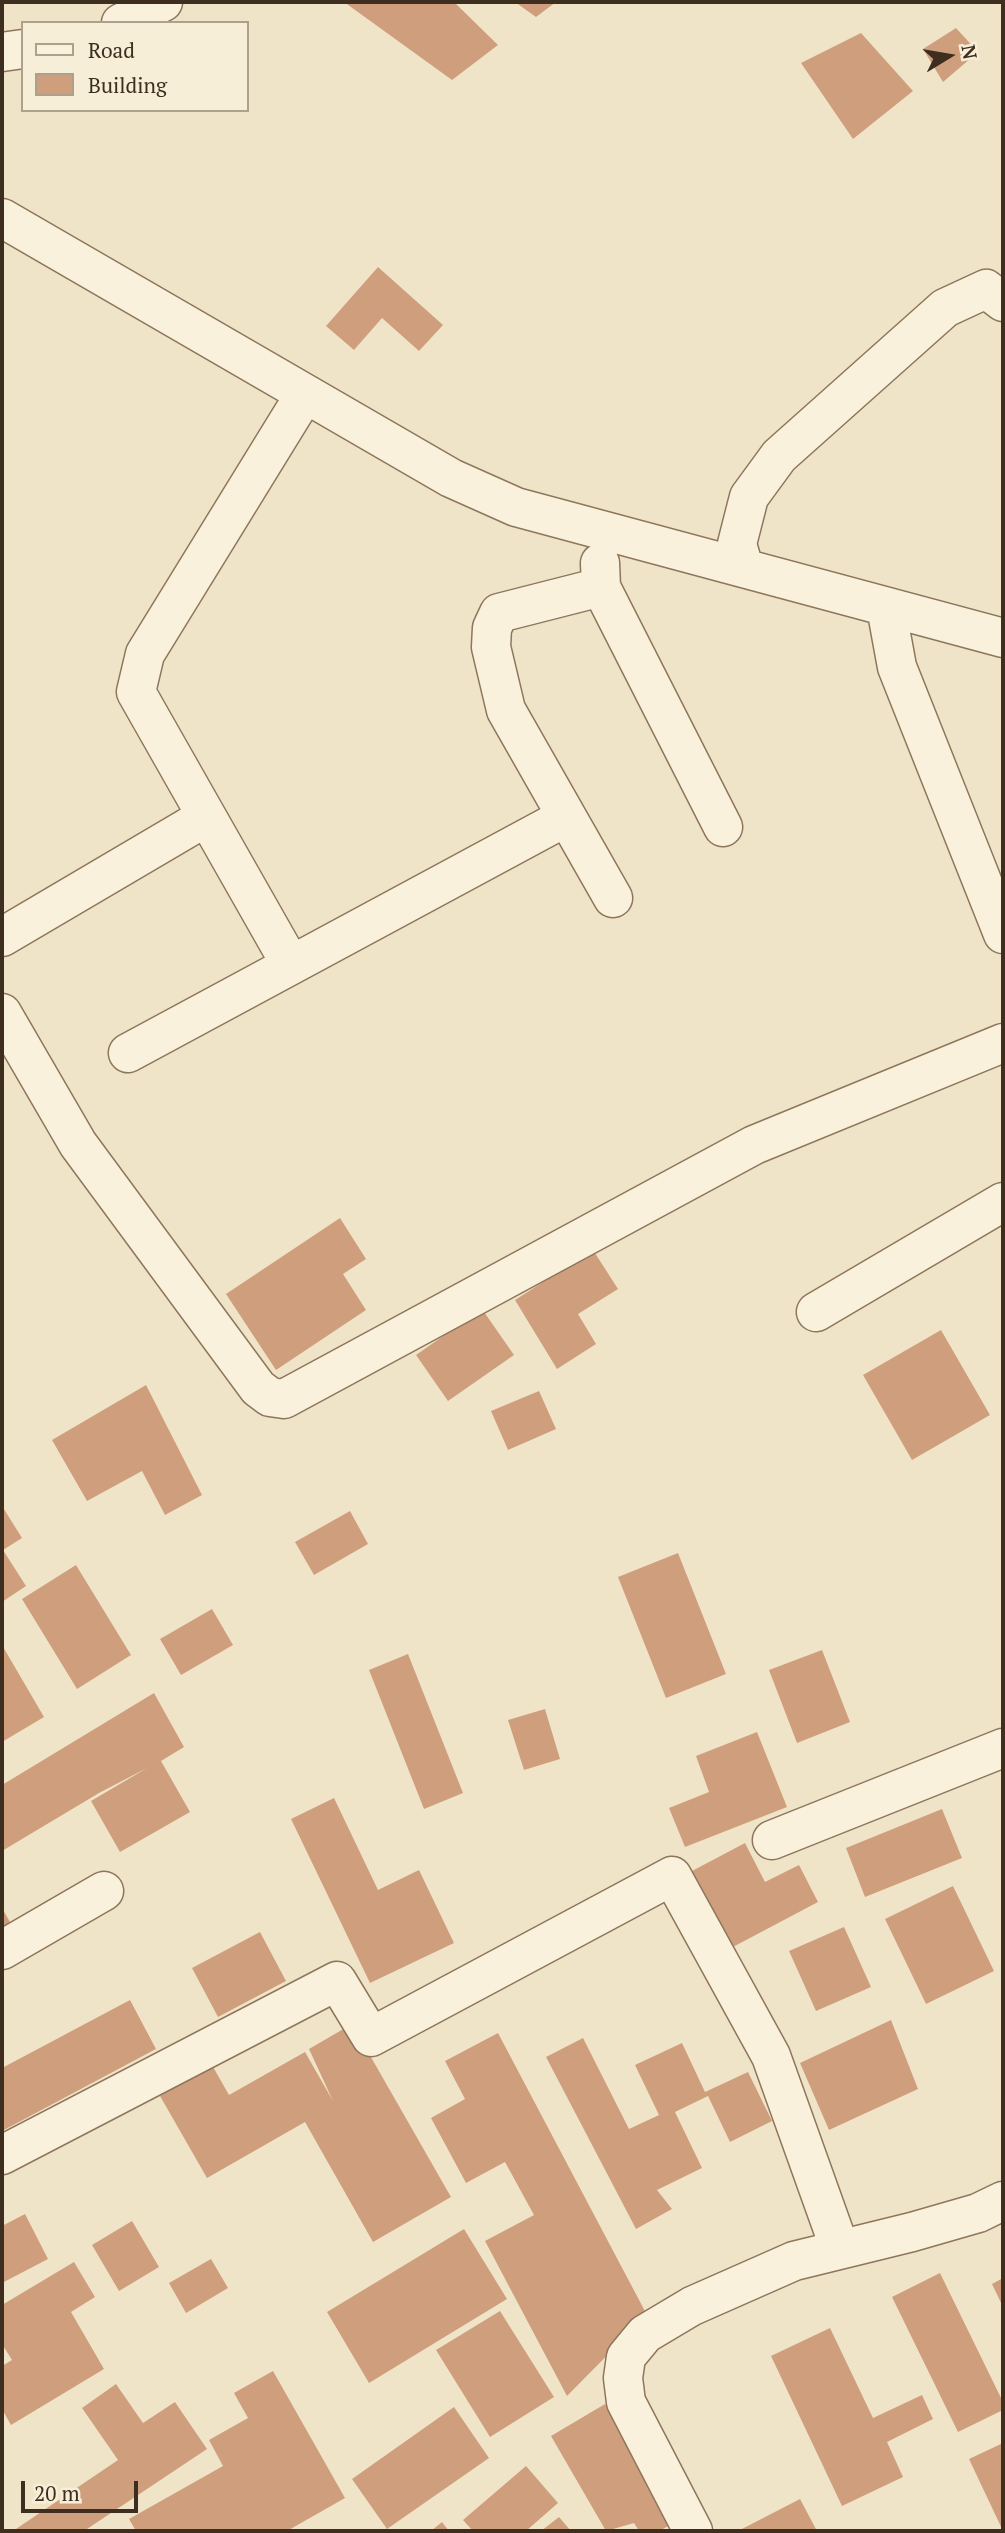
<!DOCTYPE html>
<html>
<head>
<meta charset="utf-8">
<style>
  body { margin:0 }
  #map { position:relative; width:1005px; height:2533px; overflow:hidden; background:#f0e4c8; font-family:"PT Serif",serif }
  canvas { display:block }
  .frame { position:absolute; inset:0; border:4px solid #3d2e20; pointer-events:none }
  .legend { position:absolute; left:21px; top:21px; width:228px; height:91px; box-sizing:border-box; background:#f7eed8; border:2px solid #ada18e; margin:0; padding:9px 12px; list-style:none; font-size:21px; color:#3d2e20 }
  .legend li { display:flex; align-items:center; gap:14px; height:35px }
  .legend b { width:35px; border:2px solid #ada18e }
  .north { position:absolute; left:914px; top:21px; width:70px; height:70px; -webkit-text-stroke:5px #f7eed8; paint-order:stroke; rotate:79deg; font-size:19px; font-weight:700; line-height:28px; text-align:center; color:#3d2e20 }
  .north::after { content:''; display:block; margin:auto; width:24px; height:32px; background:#3d2e20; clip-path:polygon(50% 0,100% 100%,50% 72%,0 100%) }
  .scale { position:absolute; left:21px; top:2481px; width:117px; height:32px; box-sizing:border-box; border:4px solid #3d2e20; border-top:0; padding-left:9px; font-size:21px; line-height:24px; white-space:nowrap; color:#3d2e20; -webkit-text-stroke:5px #f7eed8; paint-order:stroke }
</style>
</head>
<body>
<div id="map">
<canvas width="1005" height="2533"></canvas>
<div class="frame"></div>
<ul class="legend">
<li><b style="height:9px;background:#faf1dc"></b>Road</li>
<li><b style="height:19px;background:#cf9f7d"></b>Building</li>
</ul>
<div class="north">N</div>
<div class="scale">20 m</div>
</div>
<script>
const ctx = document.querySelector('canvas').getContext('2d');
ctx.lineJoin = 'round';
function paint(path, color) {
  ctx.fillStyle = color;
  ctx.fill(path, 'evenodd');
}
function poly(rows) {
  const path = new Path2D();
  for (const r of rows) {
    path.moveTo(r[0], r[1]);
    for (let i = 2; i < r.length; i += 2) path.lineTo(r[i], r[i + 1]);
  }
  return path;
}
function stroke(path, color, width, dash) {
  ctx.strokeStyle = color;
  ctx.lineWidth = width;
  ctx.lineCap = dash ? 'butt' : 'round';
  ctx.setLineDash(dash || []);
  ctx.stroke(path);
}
paint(poly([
  [344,2,454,2,498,45,452,80],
  [515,2,556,2,536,17],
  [956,28,978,52,943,82,923,49],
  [861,33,913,91,853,139,801,63],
  [378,267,443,325,419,351,382,318,354,350,326,326],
  [340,1218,366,1259,343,1274,366,1310,276,1370,226,1294],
  [593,1250,618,1289,578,1314,596,1344,557,1369,515,1300],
  [482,1309,514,1355,448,1401,416,1355],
  [941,1330,990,1415,912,1460,863,1375],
  [146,1385,202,1495,165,1515,142,1471,87,1501,52,1440],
  [539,1391,556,1429,508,1450,491,1411],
  [2,1506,22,1538,3,1550,26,1586,2,1602],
  [350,1511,368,1544,314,1575,295,1542],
  [678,1553,726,1674,666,1698,618,1577],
  [76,1565,131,1655,77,1689,22,1599],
  [212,1609,233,1645,181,1675,160,1639],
  [2,1645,44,1717,2,1742],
  [822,1650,850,1722,797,1743,769,1670],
  [408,1654,463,1793,424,1809,369,1670],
  [154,1693,184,1747,161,1761,190,1812,120,1852,91,1801,147,1768,99,1793,2,1851,2,1785],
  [545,1709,560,1759,524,1770,508,1720],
  [757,1732,787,1807,685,1847,669,1808,709,1792,696,1756],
  [334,1798,378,1890,419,1870,454,1943,370,1983,291,1819],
  [942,1809,962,1858,865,1897,846,1848],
  [745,1843,765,1882,799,1865,818,1902,731,1948,692,1871],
  [953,1886,994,1971,926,2004,885,1919],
  [2,1908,10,1922,2,1927],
  [844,1927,871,1987,816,2011,789,1951],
  [260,1932,286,1981,218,2017,192,1968],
  [130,2000,156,2049,2,2131,2,2068],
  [891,2020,918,2089,829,2130,800,2063],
  [352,2024,451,2197,373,2242,305,2122,207,2178,160,2096,212,2065,229,2095,305,2052,333,2101,309,2049],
  [498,2033,647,2315,567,2396,485,2241,534,2215,505,2162,466,2183,431,2118,465,2099,445,2061],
  [583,2038,629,2129,659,2115,635,2065,682,2043,705,2092,748,2072,772,2121,730,2142,708,2096,675,2112,702,2168,657,2190,672,2209,636,2229,546,2057],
  [25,2214,48,2259,2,2283,2,2226],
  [132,2221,159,2267,119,2291,92,2245],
  [464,2229,507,2299,369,2383,327,2312],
  [211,2259,228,2288,186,2313,169,2283],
  [74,2262,95,2297,71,2312,104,2369,11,2425,2,2409,2,2366,12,2360,2,2344,2,2305],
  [940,2273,1003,2402,1003,2410,958,2432,892,2297],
  [1003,2278,1003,2307,992,2284],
  [500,2311,554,2397,490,2437,436,2350],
  [830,2328,873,2418,922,2395,933,2419,887,2442,903,2477,842,2506,771,2356],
  [273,2371,345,2498,287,2531,136,2531,129,2519,223,2466,209,2440,248,2418,234,2393],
  [116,2384,143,2423,175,2402,207,2449,84,2531,13,2531,118,2460,82,2408],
  [605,2404,674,2523,659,2531,639,2531,634,2523,606,2531,551,2436],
  [454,2407,489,2458,387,2529,352,2479],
  [1003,2443,1003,2531,969,2459],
  [526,2466,558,2503,526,2531,473,2531,463,2520],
  [800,2499,817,2531,738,2531],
  [559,2517,571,2531,541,2531],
  [442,2522,449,2531,431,2531]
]), '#cf9f7d');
const minor = poly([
  [121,23,163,2],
  [2,52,23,49],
  [2,218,451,478,516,507,1003,638],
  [600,563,601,587,723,827],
  [744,568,737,544,749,497,779,456,945,308,986,289,1003,302],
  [601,587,499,613,492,628,491,647,506,710,613,898],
  [886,607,897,667,1003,934],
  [2,937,206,817],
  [291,965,136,692,145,654,305,394],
  [2,1013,78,1144,258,1388,270,1397,284,1399,754,1145,1003,1043],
  [128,1053,566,817],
  [816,1312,1003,1202],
  [772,1840,1003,1748],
  [2,1950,104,1891],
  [2,2155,337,1981,371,2037,672,1876,771,2056,840,2249],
  [693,2531,626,2402,623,2378,626,2357,645,2334,692,2306,794,2261,912,2232,978,2213,1003,2201]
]);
stroke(minor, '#8d765c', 41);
stroke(minor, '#faf1dc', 38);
</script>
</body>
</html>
